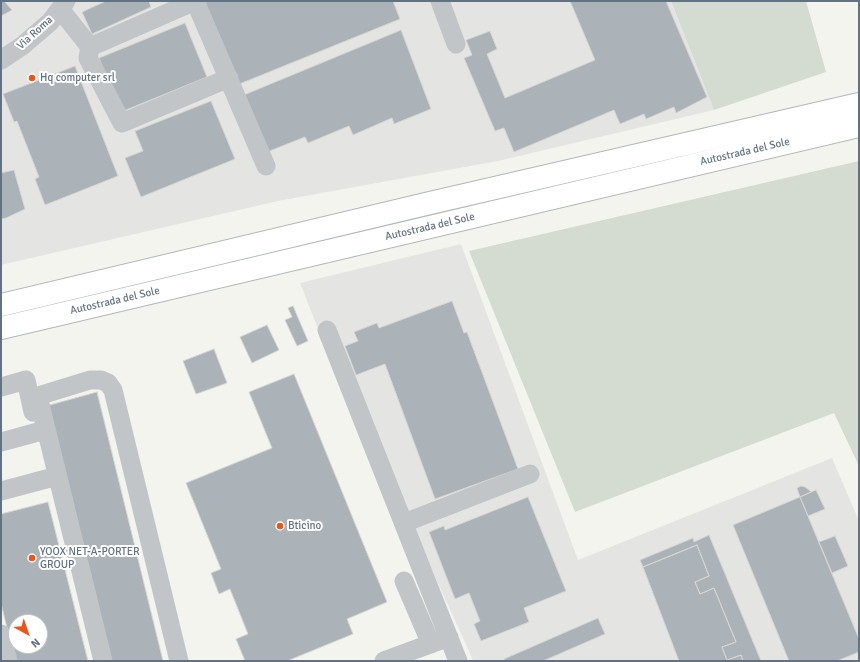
<!DOCTYPE html>
<html>
<head>
<meta charset="utf-8">
<style>
  body { margin:0 }
  #map { position:relative; width:860px; height:662px; overflow:hidden; background:#f4f4ef; font-family:Signika,sans-serif }
  canvas { display:block }
  .frame { position:absolute; inset:0; border:2px solid #617282; pointer-events:none }
  .north { position:absolute; left:8px; top:614px; width:40px; height:40px; box-sizing:border-box; background:#fff; border:1px solid #c0c7cd; border-radius:50%; rotate:140deg; font-size:11px; font-weight:700; line-height:16px; text-align:center; color:#617282 }
  .north::after { content:''; display:block; margin:auto; width:14px; height:18px; background:#ed5416; clip-path:polygon(50% 0,100% 100%,50% 72%,0 100%) }
</style>
</head>
<body>
<div id="map">
<canvas width="860" height="662"></canvas>
<div class="frame"></div>
<div class="north">N</div>
</div>
<script>
const ctx = document.querySelector('canvas').getContext('2d');
ctx.lineJoin = 'round';
function paint(path, color) {
  ctx.fillStyle = color;
  ctx.fill(path, 'evenodd');
}
function poly(rows) {
  const path = new Path2D();
  for (const r of rows) {
    path.moveTo(r[0], r[1]);
    for (let i = 2; i < r.length; i += 2) path.lineTo(r[i], r[i + 1]);
  }
  return path;
}
function stroke(path, color, width, dash) {
  ctx.strokeStyle = color;
  ctx.lineWidth = width;
  ctx.lineCap = dash ? 'butt' : 'round';
  ctx.setLineDash(dash || []);
  ctx.stroke(path);
}
function write(font, color, halo, rows, align = 'center') {
  ctx.font = font + ' Signika,sans-serif';
  ctx.lineWidth = 4;
  ctx.setLineDash([]);
  ctx.textBaseline = 'middle';
  ctx.strokeStyle = halo;
  ctx.fillStyle = color;
  for (const [text, x, y, turn = 0] of rows) {
    ctx.save();
    ctx.translate(x, y);
    ctx.rotate((+turn || 0) * Math.PI / 180);
    ctx.textAlign = isNaN(turn) ? turn : align;
    if (halo) ctx.strokeText(text, 0, 0);
    ctx.fillText(text, 0, 0);
    ctx.restore();
  }
}
paint(poly([
  [1,1,671,1,714,110,498,161,278,201,1,265],
  [461,244,578,560,832,458,859,521,859,661,473,661,469,651,415,533,401,540,300,283]
]), '#e4e5e3');
paint(poly([
  [671,1,806,1,826,72,714,110],
  [859,161,859,466,834,413,575,512,469,251]
]), '#d4dbd0');
const building = poly([
  [1,1,4,1,12,10,1,16,1,1],
  [106,1,149,1,151,7,92,34,82,12,106,1],
  [208,1,393,1,400,19,237,85,204,3,208,1],
  [570,1,666,1,707,97,676,113,674,107,646,119,644,114,620,124,614,110,514,152,504,128,495,131,464,58,472,55,466,40,490,31,497,49,487,54,505,98,595,60,570,1],
  [185,23,207,77,121,112,99,58,185,23],
  [401,30,431,109,394,124,392,118,353,135,349,126,308,143,305,137,262,154,239,97,401,30],
  [75,66,118,176,45,205,35,179,39,177,17,121,14,122,3,94,75,66],
  [211,101,235,159,141,197,125,158,143,151,135,131,211,101],
  [14,170,25,209,6,218,1,219,1,173,14,170],
  [452,301,464,333,467,332,518,469,435,499,385,364,356,375,345,346,358,341,354,332,377,323,379,328,452,301],
  [293,306,308,341,297,346,285,320,292,317,288,308,293,306],
  [267,325,279,350,252,363,240,337,267,325],
  [214,349,227,383,196,394,183,361,214,349],
  [294,374,387,602,347,619,353,634,287,661,245,661,236,639,248,634,230,589,219,594,211,573,221,569,186,483,272,448,249,392,294,374],
  [97,392,163,661,108,661,46,406,97,392],
  [801,486,805,487,809,490,811,492,800,497,797,488,801,486],
  [816,490,825,509,808,516,800,497,816,490],
  [528,497,566,591,524,608,529,622,481,641,474,624,480,621,469,593,455,599,429,532,444,526,445,530,528,497],
  [800,497,859,639,859,652,837,661,789,661,733,525,800,497],
  [48,502,88,661,15,661,1,603,1,514,48,502],
  [16,622,40,622,40,646,16,646,16,622],
  [709,535,761,661,743,661,741,655,727,660,722,647,736,642,714,588,700,594,695,582,709,576,697,545,643,567,640,560,693,538,694,542,709,535],
  [835,536,848,566,832,573,819,542,835,536],
  [697,545,709,576,695,582,700,594,714,588,736,642,722,647,727,660,741,655,743,661,679,661,643,567,697,545],
  [598,618,605,634,543,661,505,661,504,659,598,618]
]);
paint(building, '#abb2b8');
stroke(building, '#d5d5d2', 1);
const highway = poly([
  [1,305,430,203,859,104],
  [1,328,859,126]
]);
stroke(highway, '#b3b7ba', 24);
stroke(poly([
  [195,1,266,166],
  [440,1,456,44],
  [60,9,90,47,195,1],
  [90,47,88,58,122,123,229,78],
  [1,60,22,46,50,22,66,1],
  [327,330,458,661],
  [1,387,26,380,33,412],
  [1,442,38,432],
  [1,491,50,478],
  [404,523,530,474],
  [404,581,431,644],
  [1,634,8,661],
  [103,661,38,396,90,380,101,380,108,383,113,390,179,661],
  [384,661,449,637]
]), '#c1c5c8', 19);
stroke(highway, '#fff', 22);
for (const [x, y, r, color] of [
  [32,78,4,"#ed5416"],
  [280,526,4,"#ed5416"],
  [32,558,4,"#ed5416"]
]) {
  const dot = new Path2D();
  dot.arc(x, y, r, 0, 2 * Math.PI);
  ctx.fillStyle = color;
  ctx.fill(dot);
  stroke(dot, '#fff', 1.5);
}
write('11px', '#617282', '#fff', [
  ["Via Roma",35,33,-42],
  ["Autostrada del Sole",745,152,-13],
  ["Autostrada del Sole",430,227,-13],
  ["Autostrada del Sole",115,301,-13]
]);
write('11px', '#617282', '#fff', [
  ["Hq computer srl",40,78],
  ["Bticino",288,526],
  ["YOOX NET-A-PORTER",40,552],
  ["GROUP",40,565]
], 'left');
</script>
</body>
</html>
